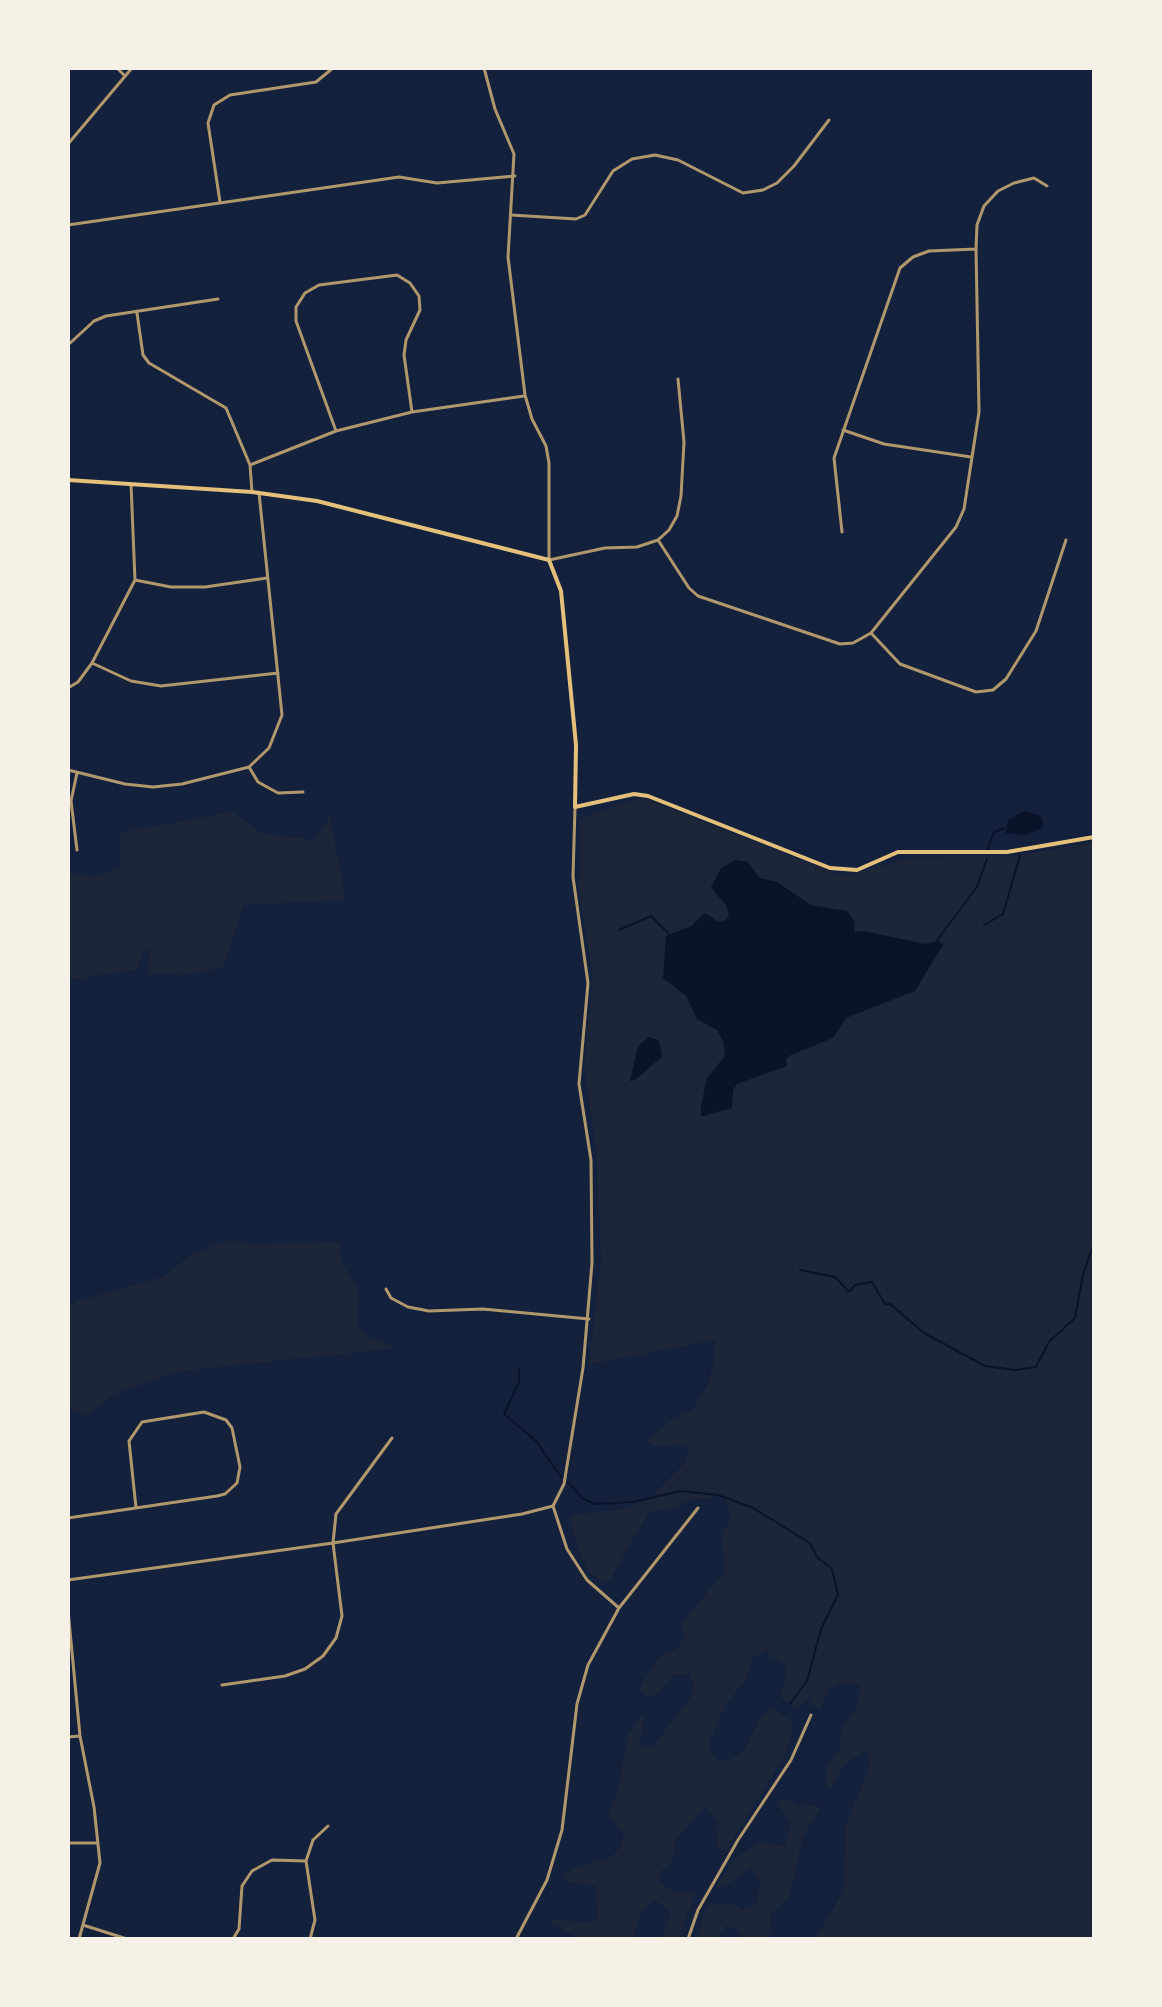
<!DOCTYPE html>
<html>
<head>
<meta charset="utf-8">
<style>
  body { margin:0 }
  #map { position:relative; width:1162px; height:2007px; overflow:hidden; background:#14213d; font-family:Georgia,serif }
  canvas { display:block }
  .frame { position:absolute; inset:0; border:70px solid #f6f1e7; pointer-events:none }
</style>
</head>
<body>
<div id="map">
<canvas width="1162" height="2007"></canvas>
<div class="frame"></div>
</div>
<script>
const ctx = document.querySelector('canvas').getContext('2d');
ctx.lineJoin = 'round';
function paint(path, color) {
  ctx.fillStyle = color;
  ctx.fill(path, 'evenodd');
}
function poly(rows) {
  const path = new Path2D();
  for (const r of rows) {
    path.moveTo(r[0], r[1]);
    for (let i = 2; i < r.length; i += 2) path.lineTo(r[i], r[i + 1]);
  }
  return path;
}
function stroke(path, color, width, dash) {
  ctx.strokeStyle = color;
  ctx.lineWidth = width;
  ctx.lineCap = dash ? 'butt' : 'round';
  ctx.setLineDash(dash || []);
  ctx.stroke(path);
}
paint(poly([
  [641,797,842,876,915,857,1014,856,1094,842,1094,1939,814,1939,844,1891,845,1828,869,1768,869,1755,864,1751,843,1766,831,1788,826,1785,827,1766,840,1748,841,1729,857,1707,860,1688,856,1683,840,1683,829,1689,820,1709,810,1704,812,1697,797,1708,780,1697,785,1682,785,1664,768,1655,768,1649,752,1659,746,1681,728,1701,710,1739,709,1749,718,1761,731,1760,744,1750,761,1717,773,1708,793,1723,791,1737,784,1756,726,1851,717,1849,719,1824,706,1806,675,1841,672,1861,660,1872,659,1881,676,1893,695,1893,679,1939,660,1939,672,1914,654,1899,640,1914,633,1939,580,1939,551,1923,552,1920,590,1922,597,1919,596,1886,567,1881,563,1876,573,1869,610,1858,619,1849,624,1834,608,1815,619,1786,628,1735,641,1716,644,1717,640,1740,643,1747,653,1746,691,1697,694,1685,689,1673,673,1675,655,1696,646,1696,639,1689,658,1658,676,1649,684,1638,681,1623,725,1572,722,1534,730,1519,726,1500,720,1496,691,1500,671,1509,649,1512,609,1581,602,1582,588,1571,576,1544,570,1518,573,1514,622,1510,648,1500,686,1462,689,1454,685,1445,654,1446,647,1441,673,1419,691,1411,707,1386,713,1365,715,1340,589,1364,601,1260,596,1150,584,1066,593,975,579,893,580,818],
  [232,812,264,834,315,840,330,816,346,900,244,905,223,967,184,975,148,974,149,951,143,950,138,969,68,980,68,874,97,876,121,868,119,833],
  [230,1240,252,1244,340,1242,341,1261,359,1291,358,1326,369,1338,398,1348,181,1371,114,1394,86,1416,68,1407,68,1307,78,1301,163,1277,192,1254],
  [787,1799,799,1807,821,1806,802,1840,789,1898,770,1914,769,1939,742,1939,739,1931,727,1925,716,1939,697,1939,707,1907,712,1904,733,1903,742,1910,757,1904,760,1884,751,1867,725,1886,718,1888,717,1885,734,1859,760,1842,784,1846,792,1824,776,1802]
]), '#1d2539');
paint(poly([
  [1024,811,1041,816,1044,827,1026,835,1005,833,1008,820],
  [736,860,748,862,760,878,777,882,811,905,847,911,855,922,854,932,864,931,925,944,939,941,943,945,915,991,846,1018,833,1038,791,1055,786,1059,787,1066,737,1084,733,1090,732,1108,704,1116,701,1116,701,1106,707,1078,725,1056,723,1041,717,1030,697,1019,686,996,663,978,666,936,691,926,705,913,718,922,725,921,729,916,727,907,711,887,721,868],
  [649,1037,659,1040,662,1057,635,1080,630,1081,638,1046]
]), '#0b132b');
stroke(poly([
  [988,849,993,833,1004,828],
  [984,925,1003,914,1020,855],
  [619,930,651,916,669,934],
  [935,943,977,887,987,859],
  [800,1270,835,1277,849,1292,855,1285,872,1282,885,1304,890,1304,924,1333,985,1366,1015,1370,1036,1367,1049,1342,1075,1318,1083,1274,1094,1243],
  [519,1369,519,1382,504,1414,536,1441,561,1477],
  [568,1482,582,1498,595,1504,633,1502,680,1491,718,1495,753,1508,810,1543,817,1557,832,1569,838,1595,821,1629,807,1681,790,1704]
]), '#0b132b', 2);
stroke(poly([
  [117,68,125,76],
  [68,144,132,68],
  [220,202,208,123,214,105,230,95,316,82,333,68],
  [511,215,576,219,585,215,613,171,632,159,655,155,678,160,743,193,763,190,777,183,794,166,829,120],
  [68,225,399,177,437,183,515,176],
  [137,313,143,355,149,363,226,408,250,465,252,492],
  [68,345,94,321,106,316,218,299],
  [843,430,884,444,971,457],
  [336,431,296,321,296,307,305,293,319,285,397,275,410,283,419,296,420,310,406,340,404,355,412,412],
  [250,465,336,431,412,412,524,396],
  [842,532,834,458,900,268,913,257,929,251,976,249],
  [658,540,689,588,698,596,840,644,853,643,871,633,956,527,964,509,979,412,976,249,977,225,984,206,998,191,1014,183,1034,178,1047,186],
  [549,560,605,548,637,547,658,540,669,530,677,516,681,496,684,442,678,379],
  [135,580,171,587,205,587,267,578],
  [871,633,900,664,976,692,993,690,1006,679,1036,631,1066,540],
  [92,663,131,681,161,686,278,673],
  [68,688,78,682,92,663,135,580,131,484],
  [249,767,258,782,278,793,303,792],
  [68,770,125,784,153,787,182,784,249,767,269,748,282,715,259,493],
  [77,773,71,801,77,850],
  [386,1289,391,1298,408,1307,429,1311,483,1309,589,1319],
  [553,1506,567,1549,587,1580,619,1608],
  [68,1518,217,1496,225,1494,237,1483,240,1467,232,1428,226,1420,204,1412,142,1422,129,1441,136,1508],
  [68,1610,80,1736,94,1807,100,1863,79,1939],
  [222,1685,285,1676,305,1669,323,1656,336,1638,342,1616,333,1543,336,1514,392,1438],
  [68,1737,80,1736],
  [68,1843,98,1843],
  [83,1925,127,1939],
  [204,1939,215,1939],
  [233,1939,239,1929,242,1886,252,1871,272,1860,306,1861],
  [310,1939,315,1920,306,1861,313,1840,328,1826],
  [516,1939,547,1880,562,1830,577,1704,588,1665,619,1608,698,1508],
  [688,1939,698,1910,738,1840,791,1760,811,1715]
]), '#b1986c', 3);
stroke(poly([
  [484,68,495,109,514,154,508,257,525,395,532,419,546,446,549,463,549,560],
  [68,1580,333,1543,522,1514,553,1506,564,1484,583,1368,592,1263,591,1160,579,1084,588,983,573,877,575,808]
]), '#b1986c', 3);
stroke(poly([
  [68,480,252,492,317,501,549,560,561,591,576,745,575,807,634,794,648,796,830,868,857,870,898,852,1007,852,1094,837]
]), '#e5c07b', 4);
</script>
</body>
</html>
